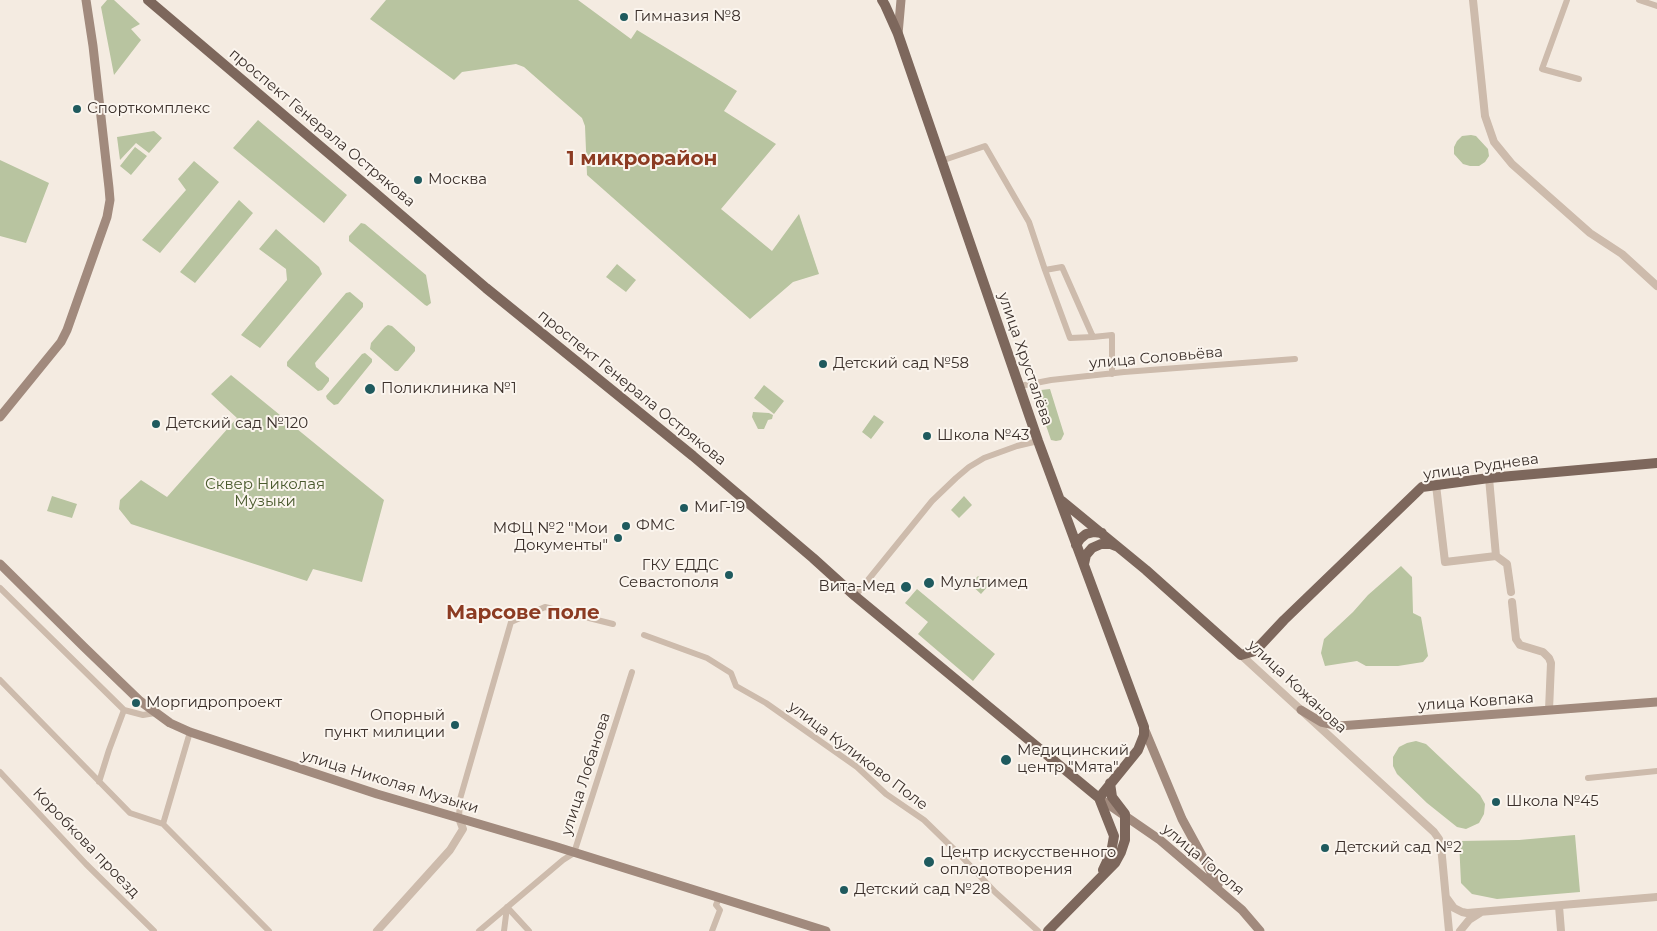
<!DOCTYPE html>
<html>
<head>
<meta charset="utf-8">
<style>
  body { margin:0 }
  canvas { display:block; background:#f4ebe1 }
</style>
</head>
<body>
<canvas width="1657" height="931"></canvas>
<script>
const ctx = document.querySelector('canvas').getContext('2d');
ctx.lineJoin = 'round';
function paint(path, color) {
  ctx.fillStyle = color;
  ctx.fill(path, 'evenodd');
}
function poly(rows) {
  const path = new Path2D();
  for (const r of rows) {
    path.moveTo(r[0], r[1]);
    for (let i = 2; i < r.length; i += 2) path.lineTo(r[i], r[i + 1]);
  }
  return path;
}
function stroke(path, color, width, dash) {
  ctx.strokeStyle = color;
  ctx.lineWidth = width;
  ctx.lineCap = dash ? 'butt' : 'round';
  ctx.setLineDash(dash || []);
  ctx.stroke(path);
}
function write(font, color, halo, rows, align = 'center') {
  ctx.font = font + ' Montserrat,sans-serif';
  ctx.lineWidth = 4;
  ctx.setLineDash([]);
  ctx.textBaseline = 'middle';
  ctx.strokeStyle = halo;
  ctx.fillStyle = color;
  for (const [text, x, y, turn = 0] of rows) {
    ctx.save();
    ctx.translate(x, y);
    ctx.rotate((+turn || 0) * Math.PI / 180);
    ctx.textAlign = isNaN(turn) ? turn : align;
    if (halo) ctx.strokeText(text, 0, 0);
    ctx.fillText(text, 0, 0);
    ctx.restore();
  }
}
paint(poly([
  [107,0,114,0,140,24,131,29,141,40,114,75,101,7],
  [386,0,578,0,631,39,637,30,737,91,724,111,776,144,721,209,772,251,799,214,819,274,793,282,750,319,587,175,585,126,582,118,524,67,516,64,462,72,454,80,370,19],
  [258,120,347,195,324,223,233,148],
  [154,131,162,138,149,153,136,143,120,160,117,137],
  [1471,135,1476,136,1488,149,1489,156,1485,162,1479,166,1470,166,1463,164,1454,154,1454,147,1457,141,1462,136],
  [135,147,147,156,131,175,120,166],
  [0,160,49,183,26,243,0,236],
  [194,161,219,182,160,253,142,240,186,190,178,179],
  [239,200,253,213,195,283,180,272],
  [361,223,365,224,426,275,431,303,427,306,425,305,349,241,349,236],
  [276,229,319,267,322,274,260,348,241,335,287,280,286,269,259,249],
  [617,264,636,280,626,292,606,277],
  [350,292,363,303,363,307,315,363,316,367,329,378,329,381,322,390,318,391,287,366,287,362,346,293],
  [388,325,392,326,415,347,415,351,398,371,395,371,370,349,371,343,385,327],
  [365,353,372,359,372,362,338,404,334,405,327,399,326,396,362,354],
  [231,375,384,500,362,582,313,569,307,581,131,524,119,509,120,500,141,480,167,497,237,418,211,394],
  [764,385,784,401,774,414,754,398],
  [1050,389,1064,434,1061,440,1056,441,1051,440,1036,396,1038,391,1041,390],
  [753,412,769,413,773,415,772,419,768,420,764,429,758,429,752,417],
  [874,415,884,422,871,439,862,432],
  [52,496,77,504,72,518,47,511],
  [964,496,972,505,959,518,951,510],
  [1401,566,1412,577,1413,613,1421,617,1428,656,1423,662,1398,666,1366,666,1357,661,1325,666,1321,653,1324,639,1353,612,1368,595],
  [978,576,989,585,981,594,970,584],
  [917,589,995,654,973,681,918,634,928,622,905,603],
  [1416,741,1426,744,1480,795,1485,804,1484,814,1479,823,1466,829,1457,827,1427,803,1397,774,1393,766,1393,757,1399,747,1407,743],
  [1575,835,1580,892,1497,899,1472,894,1461,883,1459,841,1519,840]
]), '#b8c4a0');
stroke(poly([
  [1567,0,1542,69,1579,79],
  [1639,0,1657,6],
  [941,161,985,146,1029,222,1045,270,1062,267,1093,337,1112,335,1112,374],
  [1045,270,1070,338,1093,337],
  [1020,386,1051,380,1124,372,1295,359],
  [0,588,124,710,143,715,155,713],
  [855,596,932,501,956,478,969,467,984,458,1017,446,1038,441],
  [644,635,707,658,731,673,736,686,766,703,857,767,886,794,924,820,962,857,995,892,1038,931],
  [0,680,130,813,163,824,269,931],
  [0,772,86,864,154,931],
  [1588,778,1657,771],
  [99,782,109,750,124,710],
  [459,818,460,799,511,622,545,607,613,624],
  [163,824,190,732],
  [507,907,529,931],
  [479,931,563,860,574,853,632,672],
  [504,931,507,907],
  [712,931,720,910,716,905,719,898]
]), '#cdbbac', 6);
stroke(poly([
  [1473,0,1485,116,1494,142,1512,164,1590,233,1622,254,1657,286],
  [1436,485,1445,562,1496,556,1489,478],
  [1496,556,1507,564,1511,592],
  [1512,602,1516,639,1520,645,1543,652,1549,658,1551,663,1549,710],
  [1241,655,1434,832,1439,839,1441,846,1449,931],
  [1446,897,1454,908,1462,912,1467,913,1657,897],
  [1559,906,1561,931],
  [377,931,450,850,463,829,459,818],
  [1460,931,1469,920,1480,913]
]), '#cdbbac', 8);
stroke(poly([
  [898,34,901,0],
  [0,417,61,342,67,330,107,217,110,200,109,188,93,46,86,0],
  [0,564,84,647,140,701,170,723,190,732,377,794,554,846,826,931],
  [1301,710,1321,722,1339,726,1657,702],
  [1144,728,1182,819,1218,885],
  [1099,798,1160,840,1242,910,1260,931]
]), '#a18a7d', 9);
stroke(poly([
  [148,0,373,191,486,288,693,456,813,558,855,596,1099,798],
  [882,0,885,5,898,34,1038,441,1144,727,1144,735,1138,750,1099,798],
  [1062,501,1146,570,1241,655,1255,651,1284,620,1422,487,1489,478,1657,463],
  [1076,545,1080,539,1086,534,1094,532,1102,533],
  [1084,564,1086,555,1092,548,1101,544,1111,544,1116,546],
  [1099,798,1114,836,1111,853,1103,870],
  [1048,931,1115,863,1121,852,1125,840,1125,814,1112,797,1110,783]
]), '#7d675c', 10);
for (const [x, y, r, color] of [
  [624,17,5,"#1f5a5e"],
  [77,109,5,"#1f5a5e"],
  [418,180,5,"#1f5a5e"],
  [823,364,5,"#1f5a5e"],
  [370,389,6,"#1f5a5e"],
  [156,424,5,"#1f5a5e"],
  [927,436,5,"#1f5a5e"],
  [684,508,5,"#1f5a5e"],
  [626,526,5,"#1f5a5e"],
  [618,538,5,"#1f5a5e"],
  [729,575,5,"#1f5a5e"],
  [929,583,6,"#1f5a5e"],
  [906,587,6,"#1f5a5e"],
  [136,703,5,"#1f5a5e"],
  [455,725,5,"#1f5a5e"],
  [1006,760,6,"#1f5a5e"],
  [1496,802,5,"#1f5a5e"],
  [1325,848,5,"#1f5a5e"],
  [929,862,6,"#1f5a5e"],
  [844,890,5,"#1f5a5e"]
]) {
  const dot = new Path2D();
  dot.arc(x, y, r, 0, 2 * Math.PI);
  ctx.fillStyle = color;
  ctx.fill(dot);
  stroke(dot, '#fbf5ee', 2);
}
write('15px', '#3b302b', '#fbf5ee', [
  ["Гимназия №8",634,17],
  ["Спорткомплекс",87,109],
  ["Москва",428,180],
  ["Детский сад №58",833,364],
  ["Поликлиника №1",381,389],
  ["Детский сад №120",166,424],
  ["Школа №43",937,436],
  ["МиГ-19",694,508],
  ["ФМС",636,526],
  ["МФЦ №2 \"Мои",608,529,"right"],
  ["Документы\"",608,546,"right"],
  ["ГКУ ЕДДС",719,566,"right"],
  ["Севастополя",719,583,"right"],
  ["Мультимед",940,583],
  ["Вита-Мед",895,587,"right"],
  ["Моргидропроект",146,703],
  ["Опорный",445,716,"right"],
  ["пункт милиции",445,733,"right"],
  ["Медицинский",1017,751],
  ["центр \"Мята\"",1017,768],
  ["Школа №45",1506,802],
  ["Детский сад №2",1335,848],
  ["Центр искусственного",940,853],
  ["оплодотворения",940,870],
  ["Детский сад №28",854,890]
], 'left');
write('15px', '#3b302b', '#fbf5ee', [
  ["проспект Генерала Острякова",322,128,40],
  ["улица Соловьёва",1156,358,-5],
  ["улица Хрусталёва",1025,359,71],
  ["проспект Генерала Острякова",632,388,39],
  ["улица Руднева",1481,467,-8],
  ["улица Кожанова",1297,687,43],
  ["улица Ковпака",1476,702,-4],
  ["улица Куликово Поле",858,756,37],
  ["улица Лобанова",586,774,-72],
  ["улица Николая Музыки",390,782,17],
  ["Коробкова проезд",86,843,46],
  ["улица Гоголя",1203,860,40]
]);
write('15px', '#4a5a2e', '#fbf5ee', [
  ["Сквер Николая",265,485],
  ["Музыки",265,502]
]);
write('bold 20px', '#8c3b22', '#fbf5ee', [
  ["1 микрорайон",642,159],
  ["Марсове поле",523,613]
]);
</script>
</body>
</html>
